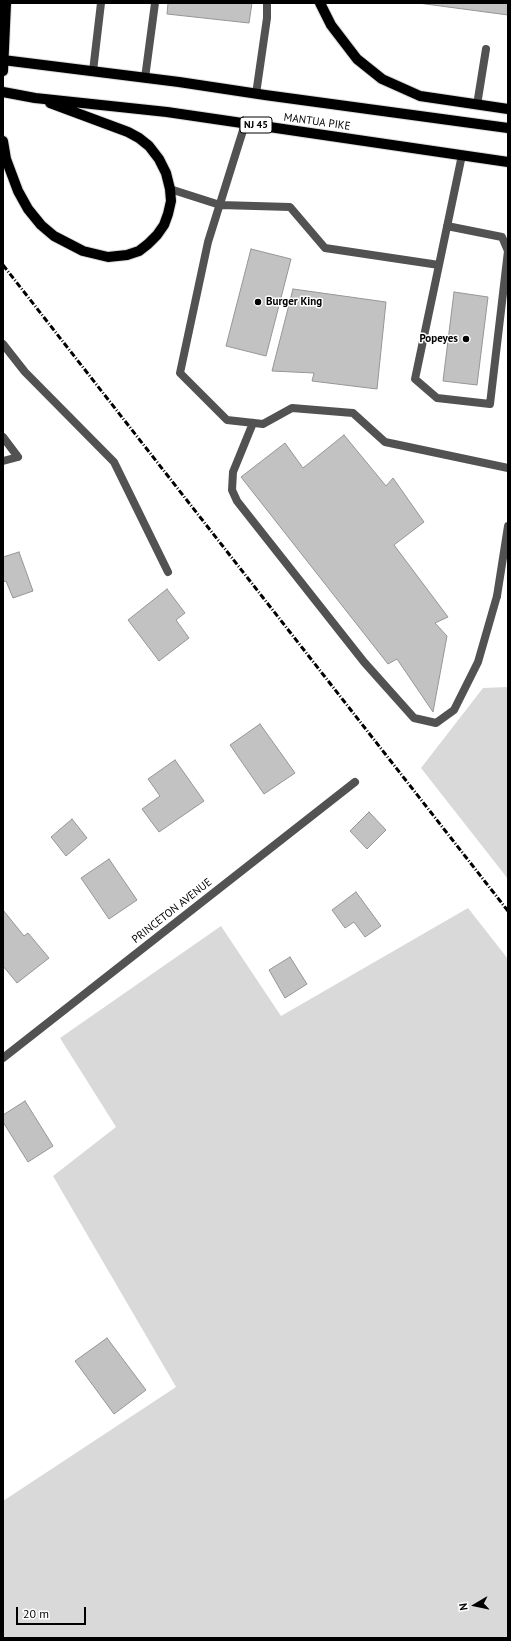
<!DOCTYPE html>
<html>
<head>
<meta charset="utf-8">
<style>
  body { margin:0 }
  #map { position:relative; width:511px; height:1641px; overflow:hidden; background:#fff; font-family:"PT Sans",sans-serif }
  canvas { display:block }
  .frame { position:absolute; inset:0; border:4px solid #000; pointer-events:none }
  .north { position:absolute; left:455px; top:1585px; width:40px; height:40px; -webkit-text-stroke:3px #fff; paint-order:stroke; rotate:261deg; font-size:11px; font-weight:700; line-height:16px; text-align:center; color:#000 }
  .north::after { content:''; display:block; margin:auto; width:14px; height:18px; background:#000; clip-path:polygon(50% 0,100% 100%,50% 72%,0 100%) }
  .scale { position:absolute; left:16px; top:1607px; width:70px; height:18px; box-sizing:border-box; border:2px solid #000; border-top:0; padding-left:5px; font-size:12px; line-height:14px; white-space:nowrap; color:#000; -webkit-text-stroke:3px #fff; paint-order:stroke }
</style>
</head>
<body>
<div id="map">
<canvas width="511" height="1641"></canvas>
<div class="frame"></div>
<div class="north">N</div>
<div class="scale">20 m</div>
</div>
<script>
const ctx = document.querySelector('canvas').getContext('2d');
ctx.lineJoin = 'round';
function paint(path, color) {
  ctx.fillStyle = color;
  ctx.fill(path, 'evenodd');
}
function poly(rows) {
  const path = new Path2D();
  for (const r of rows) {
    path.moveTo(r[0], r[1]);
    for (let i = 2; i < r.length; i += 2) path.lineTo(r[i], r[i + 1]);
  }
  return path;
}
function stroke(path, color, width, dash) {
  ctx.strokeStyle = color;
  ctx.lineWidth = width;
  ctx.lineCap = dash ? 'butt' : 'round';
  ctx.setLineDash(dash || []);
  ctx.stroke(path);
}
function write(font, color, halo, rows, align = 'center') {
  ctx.font = font + ' "PT Sans",sans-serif';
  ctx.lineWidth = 3;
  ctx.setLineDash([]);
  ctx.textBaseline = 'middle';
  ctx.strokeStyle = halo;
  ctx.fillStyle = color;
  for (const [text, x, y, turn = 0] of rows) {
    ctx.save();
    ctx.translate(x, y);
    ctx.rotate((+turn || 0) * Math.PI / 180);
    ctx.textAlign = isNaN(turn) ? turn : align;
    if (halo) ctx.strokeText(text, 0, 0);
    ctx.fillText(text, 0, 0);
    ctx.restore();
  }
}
paint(poly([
  [508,687,508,879,421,768,483,688],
  [468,908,508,959,508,1638,3,1638,3,1501,176,1387,53,1176,116,1127,60,1038,221,926,281,1016]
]), '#d9d9d9');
const building = poly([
  [168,3,252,3,249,23,167,14,168,3],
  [418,3,508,3,508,15,418,3],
  [251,249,291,259,266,356,226,346,251,249],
  [293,289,386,302,377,389,312,381,314,373,272,371,293,289],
  [454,292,488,297,477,385,443,381,454,292],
  [344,435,386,486,393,478,424,522,394,545,448,617,435,623,447,636,433,712,397,659,388,664,241,477,285,443,303,468,344,435],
  [19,552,33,591,13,598,6,581,3,582,3,557,19,552],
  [167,589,185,613,176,620,189,638,159,661,128,620,167,589],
  [260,724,295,773,264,794,230,745,260,724],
  [175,760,204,801,159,832,142,809,160,796,148,779,175,760],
  [369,812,386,830,367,849,350,831,369,812],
  [72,819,87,838,66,856,51,837,72,819],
  [109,859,137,900,109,919,81,878,109,859],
  [356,892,381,926,365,937,354,922,345,928,332,910,356,892],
  [3,910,24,936,28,933,49,958,17,983,3,966,3,910],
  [290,957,307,984,285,998,269,970,290,957],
  [25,1101,53,1146,28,1162,3,1122,3,1115,25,1101],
  [107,1338,146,1390,114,1414,75,1361,107,1338]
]);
paint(building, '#c2c2c2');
stroke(building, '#969696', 1);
const primary = poly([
  [320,3,331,25,357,59,382,79,420,96,508,109],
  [3,60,179,82,265,95,508,128],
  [3,71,6,3],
  [3,92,35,98,167,112,508,162],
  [3,141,6,159,18,191,28,209,41,225,54,236,83,251,108,257,127,255,139,251,148,244,157,235,164,225,168,214,171,201,170,189,166,173,159,159,149,146,139,138,128,132,50,103]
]);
stroke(primary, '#dbdbdb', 12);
stroke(poly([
  [93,71,101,3],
  [145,78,155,3],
  [256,94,267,18,267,3],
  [477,105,486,49],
  [245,124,208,242,180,373,227,420,263,424,292,408,353,413,385,442,508,468],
  [170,189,220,205,290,207,325,248,439,265,462,155],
  [439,265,415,379,437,398,490,404,508,251,502,237,447,226],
  [3,344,25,372,114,462,168,572],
  [253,423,233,472,232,490,237,501,364,662,414,718,436,723,454,710,478,662,497,596],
  [3,437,18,457,3,461]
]), '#525252', 8);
stroke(poly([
  [497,596,508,526],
  [3,1058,355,782]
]), '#525252', 8);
stroke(primary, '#000', 10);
stroke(poly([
  [3,265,508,911]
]), '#000', 3, [6, 2, 1, 2]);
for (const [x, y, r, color] of [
  [258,302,4,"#000"],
  [466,339,4,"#000"]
]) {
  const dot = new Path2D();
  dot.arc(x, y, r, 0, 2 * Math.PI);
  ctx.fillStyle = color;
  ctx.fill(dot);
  stroke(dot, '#fff', 1.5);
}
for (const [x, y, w] of [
  [256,125,32]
]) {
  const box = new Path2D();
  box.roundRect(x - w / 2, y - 8, w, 16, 3);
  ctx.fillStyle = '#fff';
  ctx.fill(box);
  stroke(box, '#000', 1);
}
write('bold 10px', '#000', null, [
  ["NJ 45",256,125]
]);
write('11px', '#000', '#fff', [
  ["MANTUA PIKE",317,122,8],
  ["PRINCETON AVENUE",172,911,-38]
]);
write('bold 11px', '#000', '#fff', [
  ["Burger King",266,302],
  ["Popeyes",458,339,"right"]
], 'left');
</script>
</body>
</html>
